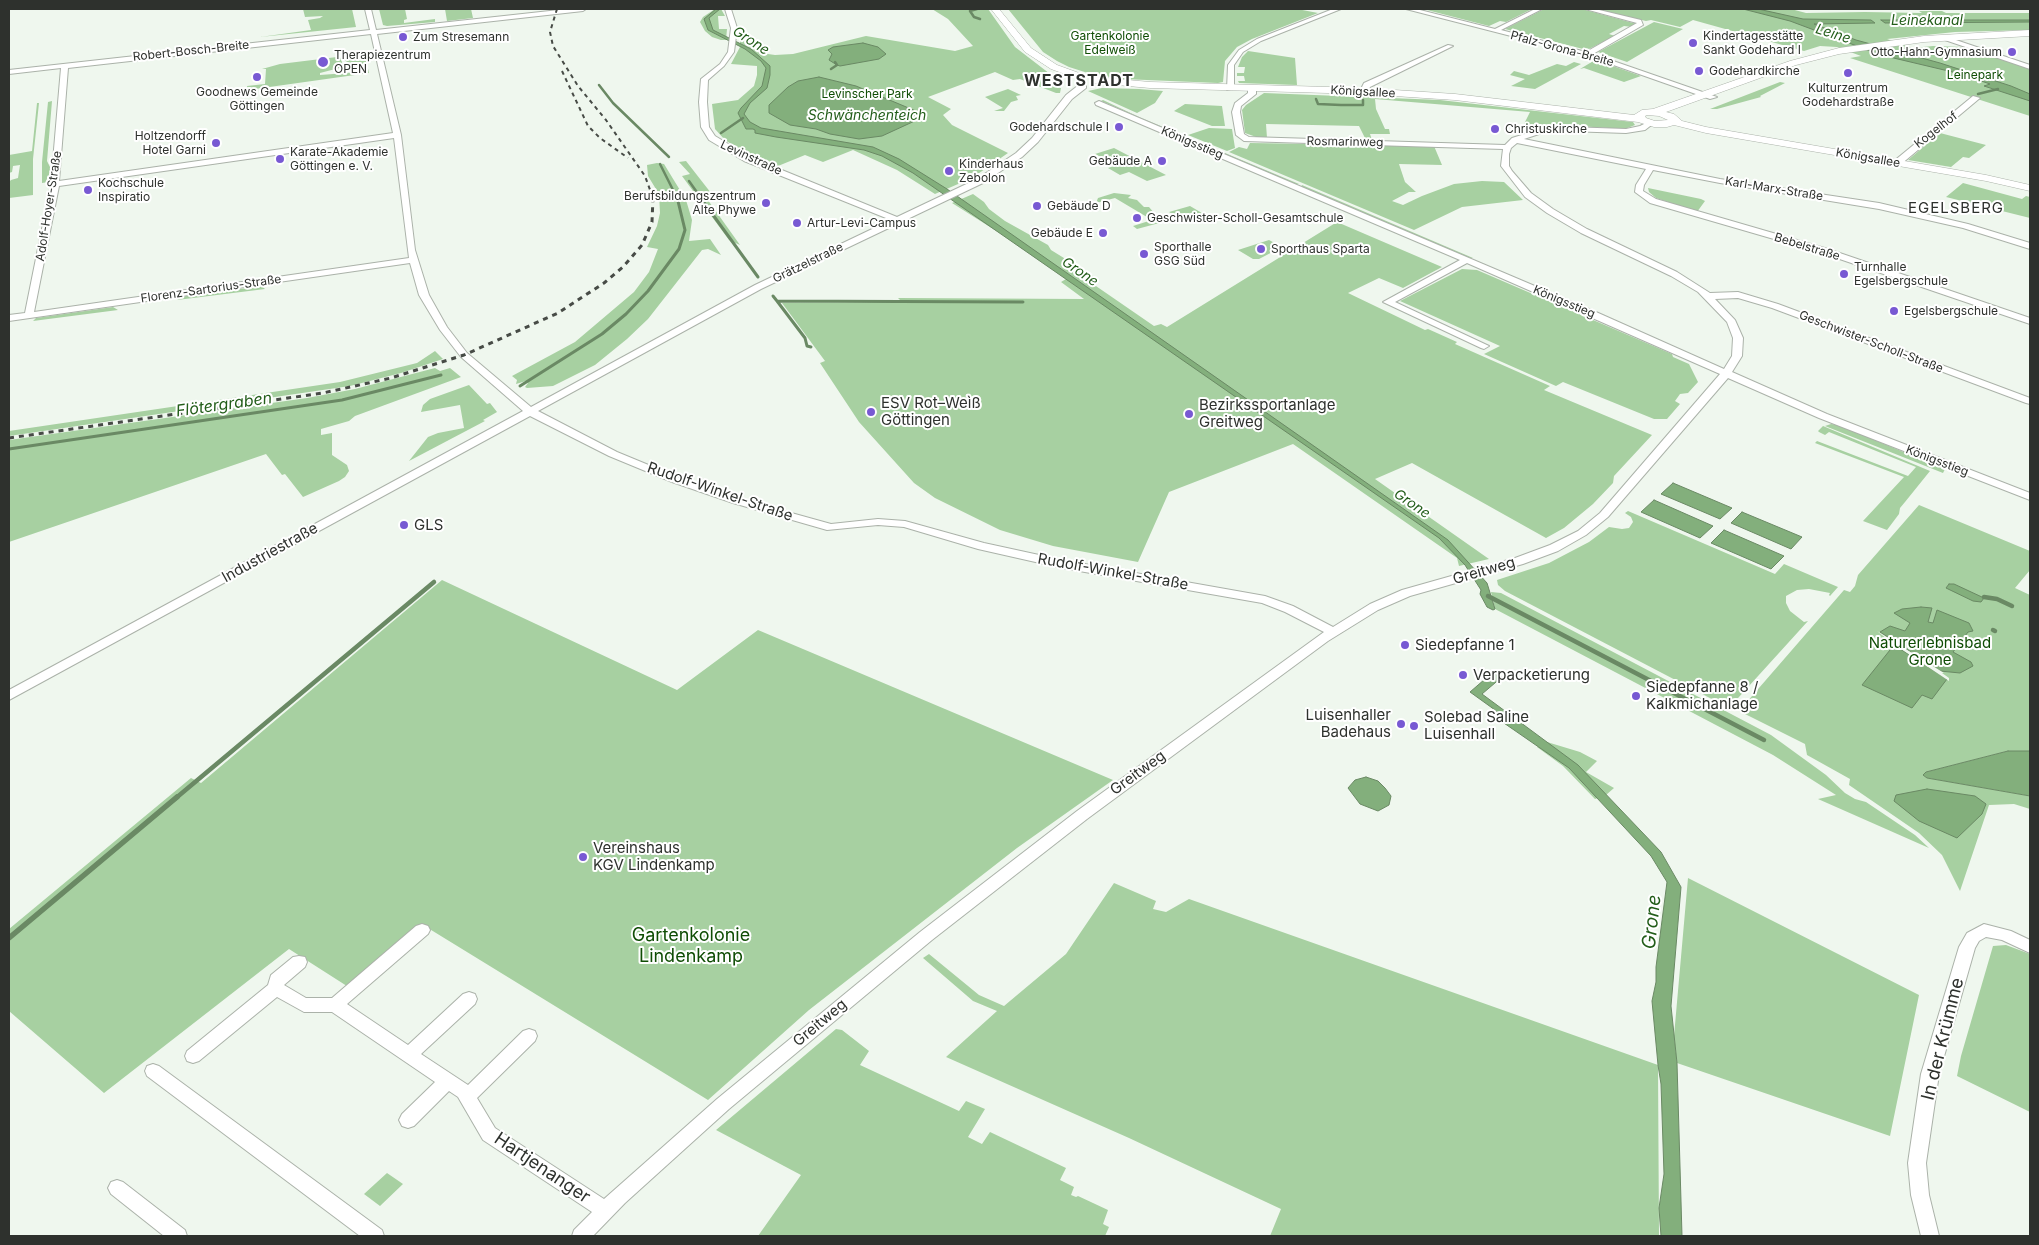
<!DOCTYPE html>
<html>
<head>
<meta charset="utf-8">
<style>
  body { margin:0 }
  #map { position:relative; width:2039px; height:1245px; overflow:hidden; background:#eff7ee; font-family:Inter,sans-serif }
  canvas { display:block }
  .frame { position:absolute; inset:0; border:10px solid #2e312d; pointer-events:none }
</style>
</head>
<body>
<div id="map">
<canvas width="2039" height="1245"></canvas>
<div class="frame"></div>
</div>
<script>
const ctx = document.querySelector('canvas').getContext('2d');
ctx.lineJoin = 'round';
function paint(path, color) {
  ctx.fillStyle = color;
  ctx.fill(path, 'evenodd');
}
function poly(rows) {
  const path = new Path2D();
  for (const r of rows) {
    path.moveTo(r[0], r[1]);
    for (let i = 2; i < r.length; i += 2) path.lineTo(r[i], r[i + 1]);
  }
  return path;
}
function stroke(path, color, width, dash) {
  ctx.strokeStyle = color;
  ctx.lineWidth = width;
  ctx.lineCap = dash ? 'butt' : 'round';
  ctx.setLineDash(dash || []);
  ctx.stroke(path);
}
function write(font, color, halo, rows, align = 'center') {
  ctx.font = font + ' Inter,sans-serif';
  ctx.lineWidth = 4;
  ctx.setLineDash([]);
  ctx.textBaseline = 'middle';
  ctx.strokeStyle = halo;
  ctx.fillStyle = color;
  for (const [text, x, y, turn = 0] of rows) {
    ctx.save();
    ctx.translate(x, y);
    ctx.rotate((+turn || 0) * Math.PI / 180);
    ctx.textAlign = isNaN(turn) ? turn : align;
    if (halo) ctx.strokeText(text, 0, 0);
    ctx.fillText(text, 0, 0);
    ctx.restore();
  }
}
paint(poly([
  [303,9,352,9,356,27,260,37,311,30,308,20,320,18,323,16,305,17],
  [379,9,405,9,407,19,404,20,404,23,435,19,435,22,387,26,383,25],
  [445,9,471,9,473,18,447,21],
  [715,9,721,9,725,16,718,16,719,29,727,29,726,40,721,40,712,37,705,31,700,22,703,17],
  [932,9,988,9,1015,47,1054,77,1054,83,1061,88,1060,93,1056,93,1020,79,1013,80,995,72,928,97,951,109,943,115,952,125,1008,153,972,178,935,194,897,170,853,150,823,162,805,155,778,166,739,149,725,140,715,129,712,104,738,100,754,86,757,75,757,66,731,64,740,47,740,39,749,42,768,54,775,55,793,54,866,36,955,51,973,46,948,19],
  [1008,9,1297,9,1318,13,1252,39,1237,47,1225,61,1223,82,1218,83,1123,79,1091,74,1069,67,1057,61,1043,52],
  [1423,9,1437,10,1440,9,1532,9,1506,22,1500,21,1489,26],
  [1544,9,1582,9,1637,24,1632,27,1624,26,1609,34,1615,36,1587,50,1505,29],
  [1595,9,1791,9,1806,13,1865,12,1922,13,1919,11,1942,11,1946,13,2030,13,2030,30,1955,32,1887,39,1913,48,1933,46,1964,47,2030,68,2030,116,1850,58,1861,56,1837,47,1820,46,1804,51,1693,20,1680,27,1651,20,1646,21],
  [1654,22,1683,29,1627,62,1598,52],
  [1248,51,1295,58,1297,85,1239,83,1238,81,1245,81,1244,76,1237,76,1237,73,1244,73,1245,67,1238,67,1242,57],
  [356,55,358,61,366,60,369,73,248,90,247,86,265,84,266,69,262,69,280,64,337,57,341,58,343,67,320,73,320,75,360,72,359,64,349,63,344,60,345,58],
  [1595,60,1610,65,1641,76,1624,82,1584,68,1580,69],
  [1574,62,1581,64,1535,89,1511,86,1525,79,1510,75,1514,71,1529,75,1557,64,1566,66],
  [1780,82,1785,83,1760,96,1761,97,1717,109,1710,109],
  [1102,88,1139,89,1163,91,1155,103,1137,113,1088,91],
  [1008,89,1021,95,1016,96,1018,100,1011,102,1004,111,994,111,1003,108,985,97],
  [1264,93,1440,100,1624,121,1633,122,1635,125,1625,129,1577,126,1543,128,1524,124,1530,112,1375,99,1376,109,1385,129,1389,129,1390,134,1370,134,1372,140,1366,140,1359,126,1266,124,1267,138,1259,138,1245,133,1242,110,1246,105],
  [1103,100,1139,117,1299,184,1295,184,1101,101],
  [52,101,47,161,50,167,49,182,42,183,42,162,48,102],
  [37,103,39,103,33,159,33,195,9,198,9,182,11,180,18,178,20,165,13,166,12,172,9,173,9,155,32,151],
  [1185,104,1222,106,1225,126,1212,126,1174,111],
  [1209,128,1232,129,1235,148,1227,151,1188,135],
  [1940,133,1986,145,1969,158,1963,157,1951,167,1908,160],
  [1250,143,1434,146,1442,165,1399,164,1405,182,1416,192,1409,192,1392,201,1403,205,1422,196,1454,184,1482,181,1504,182,1523,200,1462,207,1414,230,1229,152,1239,147,1247,149],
  [1114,148,1139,161,1166,175,1147,181,1129,172,1120,175,1108,168,1117,165,1095,154],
  [686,161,711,193,705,196,740,245,729,240,682,176,690,174,679,162],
  [657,163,664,164,686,200,692,220,689,241,710,239,721,255,708,249,702,250,648,319,627,339,595,365,553,386,527,388,525,387,528,383,526,381,516,384,517,380,512,376,575,342,634,292,649,272,658,249,647,247,657,226,660,213,659,194,648,176,647,165],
  [1963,183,2022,199,2026,196,2030,197,2030,218,1946,197],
  [1302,185,1473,258,1470,258,1301,187],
  [1648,188,1701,199,1705,201,1697,212,1656,198,1649,192],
  [1114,193,1131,195,1128,198,1137,200,1144,207,1149,207,1155,214,1165,217,1163,222,1137,229,1133,226,1152,220,1115,198,1096,203,1098,198],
  [973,194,984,202,989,209,1005,221,1048,245,1051,250,1093,276,1093,284,1154,326,1161,324,1167,327,1337,222,1442,267,1403,288,1379,278,1348,293,1425,330,1428,329,1457,342,1455,344,1550,386,1544,390,1652,435,1614,476,1613,483,1593,504,1564,528,1546,538,1412,463,1375,479,1489,559,1459,566,1457,558,1293,444,1169,492,1138,562,1053,546,1000,530,935,498,914,483,859,422,820,363,825,361,782,303,902,302,898,298,1084,299,1061,282,1066,279,1001,234,952,203],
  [1190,206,1207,216,1186,222,1169,212],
  [1269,240,1282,247,1259,259,1253,259,1238,250],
  [1462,269,1477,270,1672,354,1673,357,1689,364,1698,382,1688,393,1680,394,1675,401,1680,404,1667,419,1654,419,1563,382,1556,386,1484,354,1500,346,1400,301],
  [262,286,265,289,177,300,180,297],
  [113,307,118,310,33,321,36,318],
  [435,351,443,359,401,373,350,386,9,436,9,431,340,382,417,363],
  [435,368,440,371,450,368,461,377,355,416,349,421,321,429,321,435,332,433,332,455,347,465,349,471,345,477,339,481,303,497,285,474,282,475,266,454,9,542,9,440,307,398,355,389],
  [469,385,487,404,490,403,497,412,483,420,485,421,409,461,428,437,438,433,464,428,460,405,421,412,423,405,430,399],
  [1831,424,1838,425,1945,469,1943,473,1825,426],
  [1823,426,1930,471,1905,502,1900,508,1899,514,1887,530,1863,521,1904,477,1815,443,1817,441,1908,476,1916,467,1829,432,1825,435,1819,432,1818,431],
  [1919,505,2030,551,2030,570,2015,588,2030,595,2030,751,2008,751,1926,772,1924,775,1927,778,2030,796,2030,809,2014,804,1989,805,1960,891,1942,855,1919,833,1849,785,1850,779,1807,755,1805,744,1739,711,1844,590,1850,592,1855,586,1858,575],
  [1628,511,1775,574,1784,564,1838,587,1830,596,1829,595,1830,593,1809,589,1797,590,1786,596,1786,603,1790,611,1804,622,1808,621,1729,708,1505,591,1498,585,1497,580,1549,563,1589,542,1609,527,1622,529,1629,528,1633,522,1631,517,1625,513],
  [442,580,677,690,758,630,1113,780,1017,848,809,1010,708,1100,423,925,350,988,289,949,104,1093,9,1011,9,929,191,778,201,783],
  [1491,592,1501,593,1771,735,1826,775,1845,793,1855,799,1866,802,1915,835,1929,848,1818,799,1836,795,1773,755,1495,609],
  [1547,742,1580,752,1597,761,1586,772,1614,788,1606,795,1595,799,1563,766,1537,747],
  [1688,878,1919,995,1890,1136,1677,1063,1674,1036],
  [1114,883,1156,901,1153,909,1166,912,1189,899,1658,1065,1659,1236,1270,1236,1281,1209,1129,1138,946,1057,997,1011,973,1001,923,958,929,954,979,995,1004,1006,1066,954],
  [2006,945,2030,954,2030,1112,1957,1076,1961,1056,1993,946],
  [836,1029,842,1030,869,1051,860,1065,959,1111,966,1101,985,1109,968,1137,982,1144,990,1132,1066,1168,1060,1180,1074,1187,1071,1195,1076,1197,1078,1196,1108,1210,1103,1224,1109,1227,1105,1236,758,1236,801,1175,716,1130],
  [387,1173,403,1184,380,1206,364,1194]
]), '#a7d0a1');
const water = poly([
  [716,9,720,9,709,18,713,30,751,49,770,66,770,75,767,88,750,103,744,114,750,122,761,128,873,147,899,159,947,189,1448,540,1487,583,1495,609,1493,610,1487,607,1480,594,1481,590,1465,565,1439,538,913,173,882,156,864,150,776,137,755,133,755,130,753,129,746,129,738,113,741,108,762,86,766,68,761,61,745,49,708,30,704,19,716,9],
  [1743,9,1758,9,1803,19,1871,20,1875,23,1814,24,1856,40,1940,63,2011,86,2030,94,2030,101,1984,86,1990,84,1961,74,1881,55,1790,21,1743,9],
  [1881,20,2030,20,2030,22,1885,23,1881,20],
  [863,43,878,47,886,54,879,59,840,66,837,65,829,60,832,54,828,50,833,47,863,43],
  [819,77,856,86,923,114,919,119,882,136,859,139,830,134,816,129,790,125,769,113,769,105,788,87,798,81,819,77],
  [1673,483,1732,508,1720,519,1661,494,1673,483],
  [1654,500,1713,526,1700,538,1641,512,1654,500],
  [1742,512,1802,537,1791,549,1731,523,1742,512],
  [1724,530,1784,556,1771,569,1711,543,1724,530],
  [1949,584,1954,584,1984,598,1981,602,1973,601,1946,588,1949,584],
  [1921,607,1932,608,1928,622,1933,623,1937,610,1969,623,1973,631,1968,632,1953,652,1971,662,1973,666,1960,673,1940,671,1880,632,1890,626,1905,631,1910,623,1894,613,1902,609,1921,607],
  [1894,645,1947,679,1932,699,1922,695,1912,708,1862,685,1894,645],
  [1492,673,1502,677,1482,694,1578,765,1661,852,1681,887,1671,1006,1677,1063,1682,1236,1661,1236,1659,1208,1664,1174,1661,1084,1658,1065,1652,1001,1656,982,1656,967,1667,882,1651,856,1569,768,1501,721,1501,717,1495,710,1470,692,1492,673],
  [2008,751,2030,751,2030,796,1927,778,1923,775,1926,772,2008,751],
  [1366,777,1378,781,1385,788,1391,796,1389,805,1378,811,1360,804,1348,788,1355,780,1366,777],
  [1927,789,1975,796,1986,804,1982,814,1957,838,1919,821,1894,801,1896,795,1927,789]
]);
paint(water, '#83af7c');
stroke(water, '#6a8964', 1);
paint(poly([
  [1877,631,1944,673,1942,673,1949,678,1949,681,1892,643]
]), '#eff7ee');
stroke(poly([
  [977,9,970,11,974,17,980,19],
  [831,69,837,65,835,62],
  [599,85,613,103,669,157],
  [1978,94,1998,89],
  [1316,99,1318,104,1341,105,1363,105,1363,100],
  [721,133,743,118],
  [660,164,677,198],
  [689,181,701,198]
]), '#6a8964', 2.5);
stroke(poly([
  [700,197,758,277],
  [773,296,777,301,1023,302],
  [777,301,805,338,807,346,811,347],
  [520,386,602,334,626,314,648,291,679,249,685,230,677,197],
  [9,449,342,400,441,375]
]), '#6a8964', 3);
stroke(poly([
  [1488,596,1764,740],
  [1984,597,1997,599,2012,606],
  [1993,630,1995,631],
  [176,798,434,582]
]), '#6a8964', 4.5);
stroke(poly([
  [9,938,177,797]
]), '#6a8964', 5.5);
const street = poly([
  [365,9,371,9,376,30,568,9,586,9,583,11,377,34,401,135,415,250,429,295,447,327,467,353,531,407,755,285,891,220,744,161,709,140,701,127,699,102,701,79,720,64,728,52,731,28,725,9,731,9,737,28,734,52,724,66,708,80,707,102,709,127,715,136,750,157,897,217,977,179,1016,153,1032,138,1066,95,1080,84,1086,84,1086,88,1072,99,1038,142,1022,157,983,183,761,289,538,411,617,452,680,478,741,499,831,524,878,519,905,521,984,543,1062,560,1265,596,1293,606,1333,627,1370,604,1402,590,1515,558,1550,545,1578,531,1600,513,1720,374,1467,263,1395,302,1489,346,1484,349,1481,348,1383,302,1460,260,1096,105,1095,103,1099,101,1596,312,1724,369,1732,356,1733,338,1727,322,1698,292,1671,276,1581,233,1547,213,1525,197,1501,166,1503,149,1244,141,1236,135,1232,112,1235,103,1248,93,1248,88,1252,86,1256,88,1256,94,1241,106,1240,112,1244,134,1249,137,1505,145,1512,138,1541,129,1568,127,1626,129,1640,126,1650,121,1654,123,1645,130,1626,133,1568,131,1542,133,1524,139,1720,179,1879,203,1968,224,2030,243,2030,249,1963,228,1879,209,1720,183,1653,170,1644,185,1643,191,1656,199,1828,249,2030,318,2030,324,1822,253,1650,203,1635,192,1636,185,1646,169,1517,143,1511,148,1509,154,1509,166,1512,171,1531,193,1553,209,1587,229,1677,272,1710,293,1738,292,1778,304,2030,398,2030,404,2026,403,1772,308,1738,298,1715,299,1735,320,1743,338,1742,356,1732,372,1827,414,2030,493,2030,500,1819,418,1728,378,1608,517,1586,535,1558,551,1523,564,1410,596,1378,610,1328,641,1087,819,932,940,729,1109,625,1203,593,1236,572,1236,574,1230,592,1212,483,1140,458,1097,449,1091,414,1126,408,1128,402,1126,399,1120,402,1114,435,1082,332,1012,304,1012,277,997,199,1061,193,1063,187,1061,185,1056,187,1051,268,985,271,975,293,957,299,956,305,957,307,962,305,967,284,985,306,998,332,998,416,926,422,924,428,926,430,930,428,934,347,1004,408,1045,463,994,469,992,475,994,477,999,475,1004,421,1054,468,1085,523,1031,529,1029,535,1031,537,1036,535,1041,477,1098,495,1128,604,1199,717,1099,920,932,1077,811,1324,632,1285,612,1262,603,1062,568,978,549,904,527,878,525,827,530,733,503,672,482,609,456,530,416,9,700,9,690,523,411,461,357,440,330,419,295,410,263,9,321,9,315,25,313,51,184,61,68,9,74,9,70,370,30,365,9],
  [371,34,393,133,59,181,68,68,371,34],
  [394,138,409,258,34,312,59,186,394,138],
  [1333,9,1341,9,1261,41,1243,52,1234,65,1234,88,1227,90,1228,65,1239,50,1257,39,1333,9],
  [1406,9,1416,9,1495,29,1535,9,1542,9,1501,30,1586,52,1637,23,1585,9,1595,9,1641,20,1643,25,1593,54,1717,97,1710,99,1585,55,1406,9],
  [1944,36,2030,65,2030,69,1942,39,1941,38,1944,36],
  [1448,45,1453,46,1370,87,1367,93,1360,91,1364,83,1448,45],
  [1973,96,1980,98,1900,165,1894,165,1894,161,1973,96],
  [1984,924,2011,931,2030,940,2030,953,2002,940,1986,937,1979,941,1975,948,1939,1074,1926,1163,1929,1195,1939,1236,1921,1236,1911,1195,1908,1163,1921,1074,1959,947,1967,933,1984,924],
  [153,1064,159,1066,382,1230,384,1236,360,1236,147,1076,145,1071,147,1066,153,1064],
  [117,1180,123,1182,185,1230,187,1236,164,1236,111,1194,108,1188,111,1182,117,1180]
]);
const secondary = poly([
  [991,9,999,9,1031,48,1057,65,1079,73,1079,77,1073,77,1051,69,1025,52,991,9],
  [2030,30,2030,36,1924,42,1839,54,1796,65,1666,112,1674,114,1682,121,1706,127,1986,175,2030,185,2030,191,1986,181,1706,133,1674,125,1667,127,1654,127,1638,122,1455,100,1364,94,1150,88,1095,83,1090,80,1095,77,1150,82,1364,88,1455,94,1634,115,1642,110,1653,109,1790,61,1839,48,1924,36,2030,30],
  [1647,115,1659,116,1668,120,1655,121,1646,118,1645,116,1647,115]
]);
stroke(street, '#abb2a9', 2);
stroke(secondary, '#abb2a9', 1);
paint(street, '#fff');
paint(secondary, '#fff');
stroke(poly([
  [557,9,550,32,553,46,578,86,606,120,645,176,653,198],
  [562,71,588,126,600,138,628,158]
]), '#474b46', 2, [4, 4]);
stroke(poly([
  [9,438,323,393,391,378,464,355,558,313,604,283,623,267,642,245,652,222,653,197]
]), '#474b46', 3, [5, 5]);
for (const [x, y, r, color] of [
  [403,37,5,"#7859d3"],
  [1693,43,5,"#7859d3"],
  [2012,52,5,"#7859d3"],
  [323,62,6,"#7859d3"],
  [1699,71,5,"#7859d3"],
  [1848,73,5,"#7859d3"],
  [257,77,5,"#7859d3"],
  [1119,127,5,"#7859d3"],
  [1495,129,5,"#7859d3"],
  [216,143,5,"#7859d3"],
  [280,159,5,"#7859d3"],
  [1162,161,5,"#7859d3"],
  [949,171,5,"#7859d3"],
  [88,190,5,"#7859d3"],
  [766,203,5,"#7859d3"],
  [1037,206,5,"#7859d3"],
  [1137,218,5,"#7859d3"],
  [797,223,5,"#7859d3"],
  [1103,233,5,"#7859d3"],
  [1261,249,5,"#7859d3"],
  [1144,254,5,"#7859d3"],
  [1844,274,5,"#7859d3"],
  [1894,311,5,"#7859d3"],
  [871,412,5,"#7859d3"],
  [1189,414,5,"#7859d3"],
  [404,525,5,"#7859d3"],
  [1405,645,5,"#7859d3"],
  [1463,675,5,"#7859d3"],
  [1636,696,5,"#7859d3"],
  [1401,724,5,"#7859d3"],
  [1414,726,5,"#7859d3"],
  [583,857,5,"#7859d3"]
]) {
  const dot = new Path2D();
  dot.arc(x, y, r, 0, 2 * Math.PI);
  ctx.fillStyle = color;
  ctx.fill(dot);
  stroke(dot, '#fff', 2);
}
write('12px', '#0f4d04', '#fff', [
  ["Gartenkolonie",1110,36],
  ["Edelweiß",1110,50],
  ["Leinepark",1975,75],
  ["Levinscher Park",867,94]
]);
write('12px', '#2e312d', '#fff', [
  ["Kindertagesstätte",1703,36],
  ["Sankt Godehard I",1703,50],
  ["Zum Stresemann",413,37],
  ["Otto-Hahn-Gymnasium",2002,52,"right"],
  ["Therapiezentrum",334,55],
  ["OPEN",334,69],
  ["Godehardkirche",1709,71],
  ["Kulturzentrum",1848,88,"center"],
  ["Godehardstraße",1848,102,"center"],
  ["Goodnews Gemeinde",257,92,"center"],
  ["Göttingen",257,106,"center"],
  ["Godehardschule I",1109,127,"right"],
  ["Christuskirche",1505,129],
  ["Holtzendorff",206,136,"right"],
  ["Hotel Garni",206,150,"right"],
  ["Karate-Akademie",290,152],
  ["Göttingen e. V.",290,166],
  ["Gebäude A",1152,161,"right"],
  ["Kinderhaus",959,164],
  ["Zebolon",959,178],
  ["Kochschule",98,183],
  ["Inspiratio",98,197],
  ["Berufsbildungszentrum",756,196,"right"],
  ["Alte Phywe",756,210,"right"],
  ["Gebäude D",1047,206],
  ["Geschwister-Scholl-Gesamtschule",1147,218],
  ["Artur-Levi-Campus",807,223],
  ["Gebäude E",1093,233,"right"],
  ["Sporthalle",1154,247],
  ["GSG Süd",1154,261],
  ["Sporthaus Sparta",1271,249],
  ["Turnhalle",1854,267],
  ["Egelsbergschule",1854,281],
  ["Egelsbergschule",1904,311]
], 'left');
write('12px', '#2e312d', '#fff', [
  ["Pfalz-Grona-Breite",1562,49,15],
  ["Robert-Bosch-Breite",191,51,-6],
  ["Königsallee",1363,92,3],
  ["Kogelhof",1936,130,-38],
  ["Rosmarinweg",1345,142,1],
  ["Königsstieg",1192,143,23],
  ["Levinstraße",751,158,25],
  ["Königsallee",1868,158,10],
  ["Karl-Marx-Straße",1774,189,9],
  ["Adolf-Hoyer-Straße",49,206,-81],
  ["Bebelstraße",1807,247,17],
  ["Grätzelstraße",808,263,-26],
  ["Florenz-Sartorius-Straße",211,289,-8],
  ["Königsstieg",1564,302,23],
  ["Geschwister-Scholl-Straße",1871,342,21],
  ["Königsstieg",1937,461,21]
]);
write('italic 14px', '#225d19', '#fff', [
  ["Leinekanal",1927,21],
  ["Leine",1833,34,17],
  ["Grone",751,41,33],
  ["Schwänchenteich",867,116],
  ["Grone",1080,272,35],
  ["Grone",1412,504,35]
]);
ctx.letterSpacing = '1px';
write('15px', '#2e312d', '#fff', [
  ["EGELSBERG",1956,208]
]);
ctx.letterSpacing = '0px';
write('15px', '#2e312d', '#fff', [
  ["ESV Rot–Weìß",881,403],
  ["Göttingen",881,420],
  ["Bezirkssportanlage",1199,405],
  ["Greitweg",1199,422],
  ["GLS",414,525],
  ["Siedepfanne 1",1415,645],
  ["Verpacketierung",1473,675],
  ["Siedepfanne 8 /",1646,687],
  ["Kalkmichanlage",1646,704],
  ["Luisenhaller",1391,715,"right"],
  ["Badehaus",1391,732,"right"],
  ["Solebad Saline",1424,717],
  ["Luisenhall",1424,734],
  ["Vereinshaus",593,848],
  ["KGV Lindenkamp",593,865]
], 'left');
write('15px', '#2e312d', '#fff', [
  ["Rudolf-Winkel-Straße",720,492,19],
  ["Industriestraße",270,553,-29],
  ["Greitweg",1484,571,-16],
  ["Rudolf-Winkel-Straße",1113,572,10],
  ["Greitweg",1138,773,-36],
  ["Greitweg",820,1023,-40]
]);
write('15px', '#0f4d04', '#fff', [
  ["Naturerlebnisbad",1930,643],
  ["Grone",1930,660]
]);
ctx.letterSpacing = '1px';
write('bold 16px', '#2e312d', '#fff', [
  ["WESTSTADT",1079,81]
]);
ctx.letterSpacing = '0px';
write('italic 16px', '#225d19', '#fff', [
  ["Flötergraben",224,405,-8]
]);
write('18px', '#0f4d04', '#fff', [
  ["Gartenkolonie",691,936],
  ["Lindenkamp",691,957]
]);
write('18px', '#2e312d', '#fff', [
  ["In der Krümme",1943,1039,-76],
  ["Hartjenanger",542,1168,34]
]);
write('italic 19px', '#225d19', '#fff', [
  ["Grone",1652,922,-84]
]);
</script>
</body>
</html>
